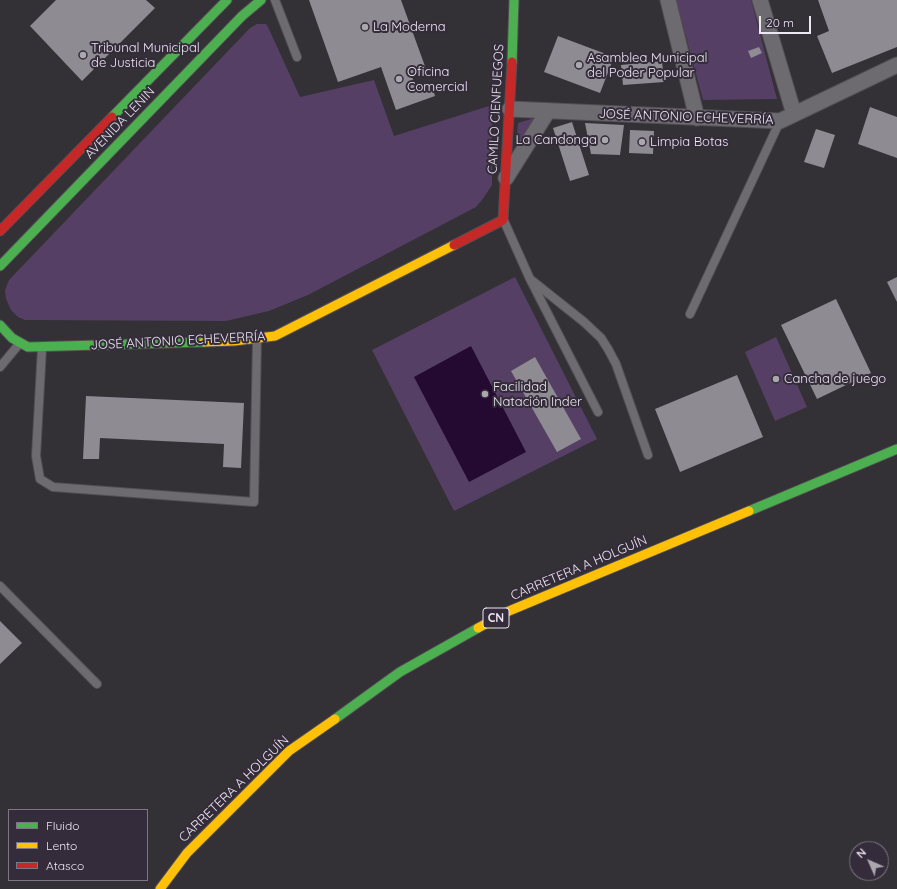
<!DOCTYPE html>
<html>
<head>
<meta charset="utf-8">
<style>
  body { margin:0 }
  #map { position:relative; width:897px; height:889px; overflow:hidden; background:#333036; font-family:Quicksand,sans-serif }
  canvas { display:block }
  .legend { position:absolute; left:8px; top:809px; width:140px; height:72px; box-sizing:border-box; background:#342c3a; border:1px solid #7e7783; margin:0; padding:5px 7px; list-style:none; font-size:12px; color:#ece7f0 }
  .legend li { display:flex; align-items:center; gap:8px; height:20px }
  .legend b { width:20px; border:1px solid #7e7783 }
  .north { position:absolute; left:849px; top:841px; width:40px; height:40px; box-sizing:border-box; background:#342c3a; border:1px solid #7e7783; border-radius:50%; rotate:315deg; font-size:11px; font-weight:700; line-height:16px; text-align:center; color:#ece7f0 }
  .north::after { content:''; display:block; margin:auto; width:14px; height:18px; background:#aba7af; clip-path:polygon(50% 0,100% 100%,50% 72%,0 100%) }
  .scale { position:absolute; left:759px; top:16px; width:52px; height:18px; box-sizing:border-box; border:2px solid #ece7f0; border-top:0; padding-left:5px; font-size:12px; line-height:14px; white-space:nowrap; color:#ece7f0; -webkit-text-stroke:3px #342c3a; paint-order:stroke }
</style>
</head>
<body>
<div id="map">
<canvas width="897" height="889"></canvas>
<ul class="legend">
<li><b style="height:5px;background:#4caf50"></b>Fluido</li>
<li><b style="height:5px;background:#ffc107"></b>Lento</li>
<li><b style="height:5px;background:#c62828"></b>Atasco</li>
</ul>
<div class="north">N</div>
<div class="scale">20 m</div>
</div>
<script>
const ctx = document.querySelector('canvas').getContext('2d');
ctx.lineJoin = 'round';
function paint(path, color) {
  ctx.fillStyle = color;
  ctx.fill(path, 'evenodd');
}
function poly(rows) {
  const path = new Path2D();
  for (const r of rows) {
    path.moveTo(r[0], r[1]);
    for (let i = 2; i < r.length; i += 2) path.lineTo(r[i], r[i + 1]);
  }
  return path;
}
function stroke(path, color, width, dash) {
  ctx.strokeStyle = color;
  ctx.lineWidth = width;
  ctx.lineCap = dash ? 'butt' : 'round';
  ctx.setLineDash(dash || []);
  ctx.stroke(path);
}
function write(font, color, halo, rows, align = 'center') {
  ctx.font = font + ' Quicksand,sans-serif';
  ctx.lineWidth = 4;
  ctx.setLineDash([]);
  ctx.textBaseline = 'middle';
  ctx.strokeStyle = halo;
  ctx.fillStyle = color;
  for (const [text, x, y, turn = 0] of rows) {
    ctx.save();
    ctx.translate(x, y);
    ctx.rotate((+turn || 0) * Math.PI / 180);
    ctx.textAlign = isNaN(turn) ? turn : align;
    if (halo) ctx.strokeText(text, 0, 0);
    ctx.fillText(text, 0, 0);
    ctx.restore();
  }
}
paint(poly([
  [676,0,751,0,777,99,703,100],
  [257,24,266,24,268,27,300,97,374,80,394,136,492,105,492,185,482,200,476,207,308,295,269,311,226,321,25,320,18,317,11,310,6,299,5,290,9,280,250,28],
  [538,117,516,146,518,123],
  [515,277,597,439,454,511,372,350],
  [776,337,807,407,775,421,745,352]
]), '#563f64');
paint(poly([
  [471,346,526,452,469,482,414,377]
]), '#240a31');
paint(poly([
  [56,0,146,0,155,8,82,81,30,26],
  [309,0,401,0,426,69,411,74,416,88,431,83,435,96,396,110,381,67,338,82],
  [818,0,897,0,897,47,832,73,817,36,829,31],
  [558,36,614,57,600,93,544,72],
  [759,47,762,53,751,58,748,51],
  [662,61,664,82,623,85,621,65],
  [870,107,897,117,897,158,858,144],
  [572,122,589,175,570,181,553,128],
  [585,123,624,125,620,155,591,154],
  [816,129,835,135,824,168,804,162],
  [630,130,654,131,653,154,629,153],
  [897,277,897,302,887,282],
  [836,299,871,373,817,399,781,325],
  [535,357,581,439,557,452,511,371],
  [737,375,763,437,680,472,655,409],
  [86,396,244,403,241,468,223,467,224,444,100,438,99,459,83,459],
  [0,621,22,643,0,664]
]), '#8f8b92');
const lane = poly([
  [275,0,297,57],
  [504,221,530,279,598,412],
  [530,279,584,322,601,338,608,349,616,364,648,455],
  [690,314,780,121],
  [42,348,36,456,40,479,53,487,254,502,257,339],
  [0,367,20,343],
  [0,586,97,684]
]);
const street = poly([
  [668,0,697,118],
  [760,0,794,114],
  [510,109,780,121,897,65],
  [506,178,548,111]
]);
const fast = poly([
  [512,62,514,0],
  [112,117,227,0],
  [0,266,242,16,261,0],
  [0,325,12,338,28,347,204,342],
  [749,511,897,449],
  [335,719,400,672,478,628]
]);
const slow = poly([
  [204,342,234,341,275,336,454,245],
  [478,628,509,611,749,511],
  [160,889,187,853,289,751,335,719]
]);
const jam = poly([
  [0,231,112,117],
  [454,245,503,220,512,62]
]);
stroke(lane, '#524e54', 10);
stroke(street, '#524e54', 17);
stroke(fast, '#524e54', 11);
stroke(slow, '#524e54', 11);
stroke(jam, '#524e54', 11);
stroke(lane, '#6e6b70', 8);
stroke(street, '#6e6b70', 15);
stroke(fast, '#4caf50', 9);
stroke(slow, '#ffc107', 9);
stroke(jam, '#c62828', 9);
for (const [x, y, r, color] of [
  [365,27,4,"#aba7af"],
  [83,55,4,"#aba7af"],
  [579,65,4,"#aba7af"],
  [399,79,4,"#aba7af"],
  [605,140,4,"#aba7af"],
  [642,142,4,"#aba7af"],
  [776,379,4,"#aba7af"],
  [485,394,4,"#aba7af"]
]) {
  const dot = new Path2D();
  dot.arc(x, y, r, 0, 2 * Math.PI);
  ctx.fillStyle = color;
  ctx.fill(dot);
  stroke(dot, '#342c3a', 1.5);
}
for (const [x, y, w] of [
  [496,618,26]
]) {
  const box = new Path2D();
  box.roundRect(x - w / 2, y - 10, w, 20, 3);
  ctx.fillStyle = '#342c3a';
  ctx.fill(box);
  stroke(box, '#ece7f0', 1);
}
write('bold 12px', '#ece7f0', null, [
  ["CN",496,618]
]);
write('13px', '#ece7f0', '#342c3a', [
  ["La Moderna",373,27],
  ["Tribunal Municipal",91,48],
  ["de Justicia",91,63],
  ["Asamblea Municipal",587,58],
  ["del Poder Popular",587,73],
  ["Oficina",407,72],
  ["Comercial",407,87],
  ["La Candonga",597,140,"right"],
  ["Limpia Botas",650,142],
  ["Cancha de juego",784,379],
  ["Facilidad",493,387],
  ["Natación Inder",493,402]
], 'left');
write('13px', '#ece7f0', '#342c3a', [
  ["CAMILO CIENFUEGOS",496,109,-87],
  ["JOSÉ ANTONIO ECHEVERRÍA",686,117,2],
  ["AVENIDA LENIN",120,123,-46],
  ["JOSÉ ANTONIO ECHEVERRÍA",178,341,-3],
  ["CARRETERA A HOLGUÍN",579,568,-23],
  ["CARRETERA A HOLGUÍN",234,789,-44]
]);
</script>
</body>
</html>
